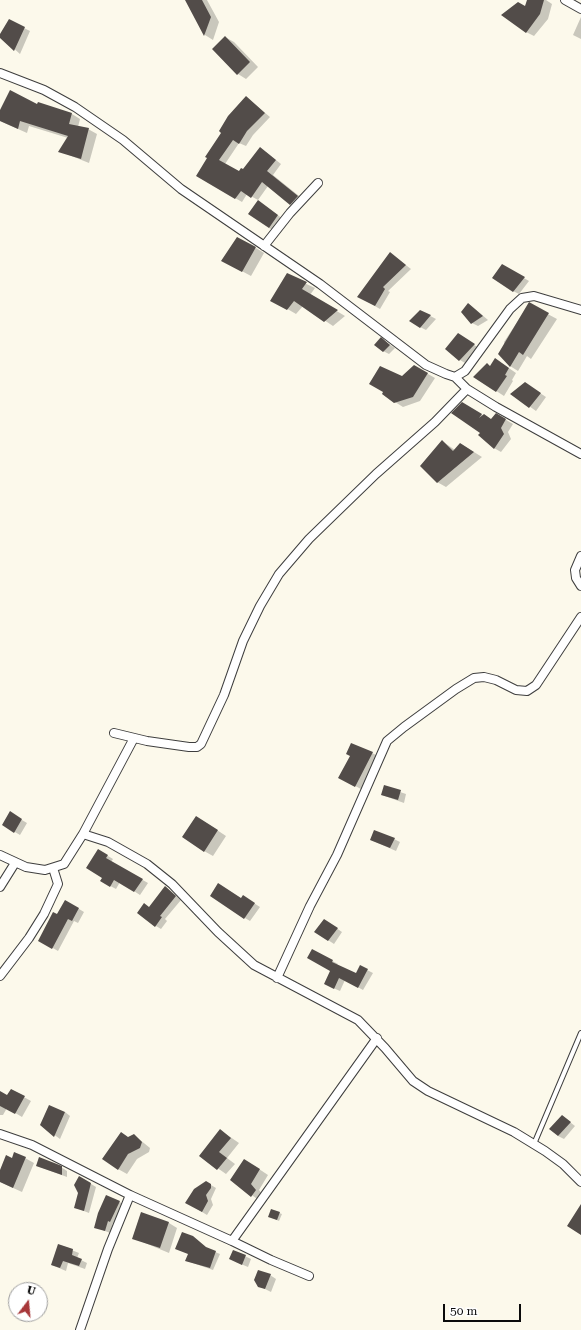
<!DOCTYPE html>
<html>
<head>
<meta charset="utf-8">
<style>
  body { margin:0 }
  #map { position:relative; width:581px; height:1330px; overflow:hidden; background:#fcf9eb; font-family:"Roboto Serif",serif }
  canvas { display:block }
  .north { position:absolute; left:8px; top:1282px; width:40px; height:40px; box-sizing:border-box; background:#fff; border:1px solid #9d9d9d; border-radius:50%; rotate:16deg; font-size:11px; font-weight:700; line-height:16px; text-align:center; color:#0b0b0b }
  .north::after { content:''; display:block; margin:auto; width:14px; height:18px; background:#a73739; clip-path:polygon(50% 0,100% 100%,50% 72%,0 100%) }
  .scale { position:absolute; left:443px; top:1304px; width:78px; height:18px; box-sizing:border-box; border:2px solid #0b0b0b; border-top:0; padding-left:5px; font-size:12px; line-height:14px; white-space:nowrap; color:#0b0b0b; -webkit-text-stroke:3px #fff; paint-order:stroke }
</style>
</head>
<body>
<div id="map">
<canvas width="581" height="1330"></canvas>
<div class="north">U</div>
<div class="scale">50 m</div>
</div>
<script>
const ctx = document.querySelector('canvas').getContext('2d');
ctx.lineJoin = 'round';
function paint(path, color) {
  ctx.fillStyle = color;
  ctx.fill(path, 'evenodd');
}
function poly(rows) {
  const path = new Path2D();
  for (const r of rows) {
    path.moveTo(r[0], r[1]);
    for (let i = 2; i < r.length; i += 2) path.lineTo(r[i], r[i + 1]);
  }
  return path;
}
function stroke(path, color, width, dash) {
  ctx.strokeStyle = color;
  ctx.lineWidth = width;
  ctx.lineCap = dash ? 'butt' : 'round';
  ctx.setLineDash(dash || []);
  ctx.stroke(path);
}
paint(poly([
  [187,0,207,0,219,22,213,40,205,35],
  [528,0,546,0,552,4,548,19,534,36,526,32,526,7],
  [581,17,581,39,573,35],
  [24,28,30,31,20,54,0,36],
  [225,37,234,42,258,67,246,79,238,74],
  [246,97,270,117,253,135,246,146,239,143,225,164,239,173,266,152,281,164,273,175,304,200,297,208,268,186,258,200,247,194,242,202,197,176],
  [38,106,72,114,80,119,78,127,88,129,97,134,89,163,59,151,68,138,29,126,27,133,0,121,0,112],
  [264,205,283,219,275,231,269,228],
  [256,248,264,253,251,276,223,261],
  [390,253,411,269,388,291,390,292,380,309,359,297],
  [502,265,529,281,519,294,513,291],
  [287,275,315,288,310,295,345,316,333,326,303,306,296,314,272,300],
  [469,304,474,308,488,320,478,326,472,323],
  [529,304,557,319,531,359,527,356,518,371,510,366,504,342],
  [421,311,436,319,426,330,420,327],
  [463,338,479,348,465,363,460,360],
  [381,339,395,348,389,354,383,351],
  [503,364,516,373,512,380,513,381,504,396,475,377,491,367],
  [414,366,435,378,420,401,403,407,395,402,402,377],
  [531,387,546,397,536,411,512,394],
  [462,403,491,420,496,414,513,424,508,432,511,439,501,452,494,448,481,432],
  [442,441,455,450,461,444,482,457,446,487,437,482],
  [372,753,378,756,361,789,340,778],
  [385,787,406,794,404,803,382,795],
  [10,813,27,823,20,835,3,825],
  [205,822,226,836,213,856,204,851],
  [394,839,400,842,396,851,371,840],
  [98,850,113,859,111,862,148,883,140,895,120,882,116,889,101,881,103,877],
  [166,887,181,900,165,919,167,921,161,929,156,926,149,908],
  [241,899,249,900,260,907,250,921,245,918],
  [66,901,84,912,78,923,74,921,58,951,39,940],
  [329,923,342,932,334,944,316,932],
  [312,950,338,964,337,965,357,974,361,967,373,973,363,990,345,980,340,991,331,987,332,971],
  [11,1090,31,1101,22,1117,7,1108,3,1115,0,1115,0,1092,7,1096],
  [65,1112,70,1116,60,1139,41,1125],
  [562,1116,575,1126,564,1139,558,1136],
  [220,1130,239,1143,227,1158,235,1164,226,1174,200,1156],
  [134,1135,150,1148,149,1152,137,1159,127,1174,118,1169,129,1138],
  [25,1158,34,1163,22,1192,0,1182,0,1173,12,1159],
  [253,1165,268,1175,259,1190,264,1196,260,1201,231,1180],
  [37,1166,61,1167,67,1171,67,1177],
  [80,1177,96,1187,89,1213,76,1208,80,1193],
  [206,1182,216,1188,211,1199,213,1205,207,1215,187,1203],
  [119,1202,124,1204,116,1224,113,1223,110,1233,95,1227],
  [279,1213,282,1214,279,1221,272,1218],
  [141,1214,169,1223,177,1228,169,1253,133,1238],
  [59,1245,79,1253,77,1258,87,1263,85,1269,68,1263,66,1271,52,1265],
  [208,1249,220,1254,213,1270,187,1261],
  [234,1251,251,1259,248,1267,236,1262],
  [270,1275,276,1279,271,1292,259,1286]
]), '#0003');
paint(poly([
  [185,0,202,0,211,17,204,36],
  [527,0,544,0,540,14,526,33,501,15,518,2,525,6],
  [9,19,25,27,14,51,0,38,0,34],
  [225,36,250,62,237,75,212,49],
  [10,90,37,104,38,102,72,113,69,124,89,128,81,159,58,152,68,136,20,121,18,129,0,121,0,110],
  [246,96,265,113,247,131,239,144,233,140,219,160,239,171,241,168,243,169,260,147,276,160,267,171,298,196,290,205,262,182,251,198,241,191,235,199,196,176,207,158,205,157,221,133,219,131,228,116],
  [258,200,278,215,269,228,248,214],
  [237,237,256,247,242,272,221,261],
  [390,252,406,265,383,287,385,289,375,306,357,297],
  [502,264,525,277,513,292,492,278],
  [287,273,307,282,302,289,338,310,324,322,294,301,287,310,270,301],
  [529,302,549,313,523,355,519,352,510,367,498,354],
  [468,303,483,316,471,324,461,312],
  [420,310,431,315,420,328,409,321],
  [458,333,475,344,459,361,445,349],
  [381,337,390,345,383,352,374,345],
  [495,358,509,368,505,375,507,376,496,392,473,377,487,363,490,366],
  [414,365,428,373,413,397,394,403,382,394,383,392,369,384,380,366,402,376],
  [525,382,541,393,529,408,510,394],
  [462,402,482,414,479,418,484,414,491,419,496,413,506,419,501,428,504,434,494,449,478,435,480,433,451,413],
  [442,440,453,451,460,443,474,452,437,483,420,466],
  [351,743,373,752,355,787,338,778,350,756,346,754],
  [384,785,401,790,398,800,381,795],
  [10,811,22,819,14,833,2,825],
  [196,816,218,830,204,852,182,837],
  [374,830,395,838,390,848,370,840],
  [98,849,108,855,106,858,143,879,134,892,114,880,110,887,100,881,102,878,86,868],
  [218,883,241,898,243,895,255,903,244,919,210,896],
  [165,886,176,896,160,916,162,917,155,927,137,913,144,903,149,907],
  [65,900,79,908,72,921,68,919,52,949,38,941,53,912,57,914],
  [324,919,338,928,328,941,314,932],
  [312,949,333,960,332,962,356,973,360,965,368,969,358,988,339,978,334,989,324,984,330,971,307,958],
  [11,1089,25,1096,15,1114,0,1106,0,1091,7,1095],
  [49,1105,65,1112,54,1137,40,1125],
  [562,1115,571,1122,558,1136,549,1129],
  [220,1129,231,1138,219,1152,227,1158,217,1170,199,1156],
  [121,1132,128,1137,134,1134,142,1142,140,1148,128,1154,118,1170,102,1159],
  [14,1152,26,1157,13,1188,0,1182,0,1170,6,1155,12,1158],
  [39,1157,62,1166,62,1175,36,1166],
  [244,1159,260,1169,251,1184,256,1190,251,1197,230,1180],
  [79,1176,91,1183,84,1211,74,1208,78,1193,74,1185],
  [206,1181,211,1184,211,1188,206,1195,208,1201,202,1212,185,1203,194,1189],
  [106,1195,120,1201,110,1222,108,1221,105,1231,94,1228,98,1213],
  [581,1204,581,1235,567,1226],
  [271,1209,280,1212,277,1220,268,1217],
  [141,1212,169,1222,160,1248,132,1239],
  [182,1232,193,1236,206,1247,216,1251,210,1268,185,1261,188,1254,175,1249],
  [58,1244,73,1249,72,1255,82,1259,79,1266,63,1261,60,1268,51,1265],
  [233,1250,246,1255,242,1265,229,1259],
  [258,1270,271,1274,265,1289,258,1287,254,1280]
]), '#524c49');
const lane = poly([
  [534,1144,581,1033]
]);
const street = poly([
  [565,0,581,9],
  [0,73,44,90,75,107,123,140,181,189,320,284,426,365,446,374,455,377,465,371,510,309,522,298,534,296,581,310],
  [264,246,290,213,318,183],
  [467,389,496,407,581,454],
  [581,556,575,570,576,578,581,586],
  [114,733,147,741,189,747,197,747,201,744,224,695,243,641,260,606,279,574,309,539,376,474,435,422,467,389,455,377],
  [83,834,134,738],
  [0,855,26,867,45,870,64,864,83,834,108,842,147,864,172,884,218,932,254,965,358,1020,385,1048,413,1081,428,1091,514,1132,545,1151,563,1164,581,1182],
  [0,887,15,863],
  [0,976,29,938,44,914,58,884,53,868],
  [277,978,310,906,337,855,387,741,404,727,456,689,474,678,484,677,496,680,516,690,527,691,536,685,581,617],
  [0,1134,32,1145,130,1195,232,1241,377,1038],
  [232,1241,271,1260,309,1276],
  [80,1330,108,1249,130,1195]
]);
stroke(lane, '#3e3e3e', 6);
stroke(street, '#3e3e3e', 10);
stroke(lane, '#fff', 4);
stroke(street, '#fff', 8);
</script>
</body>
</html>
